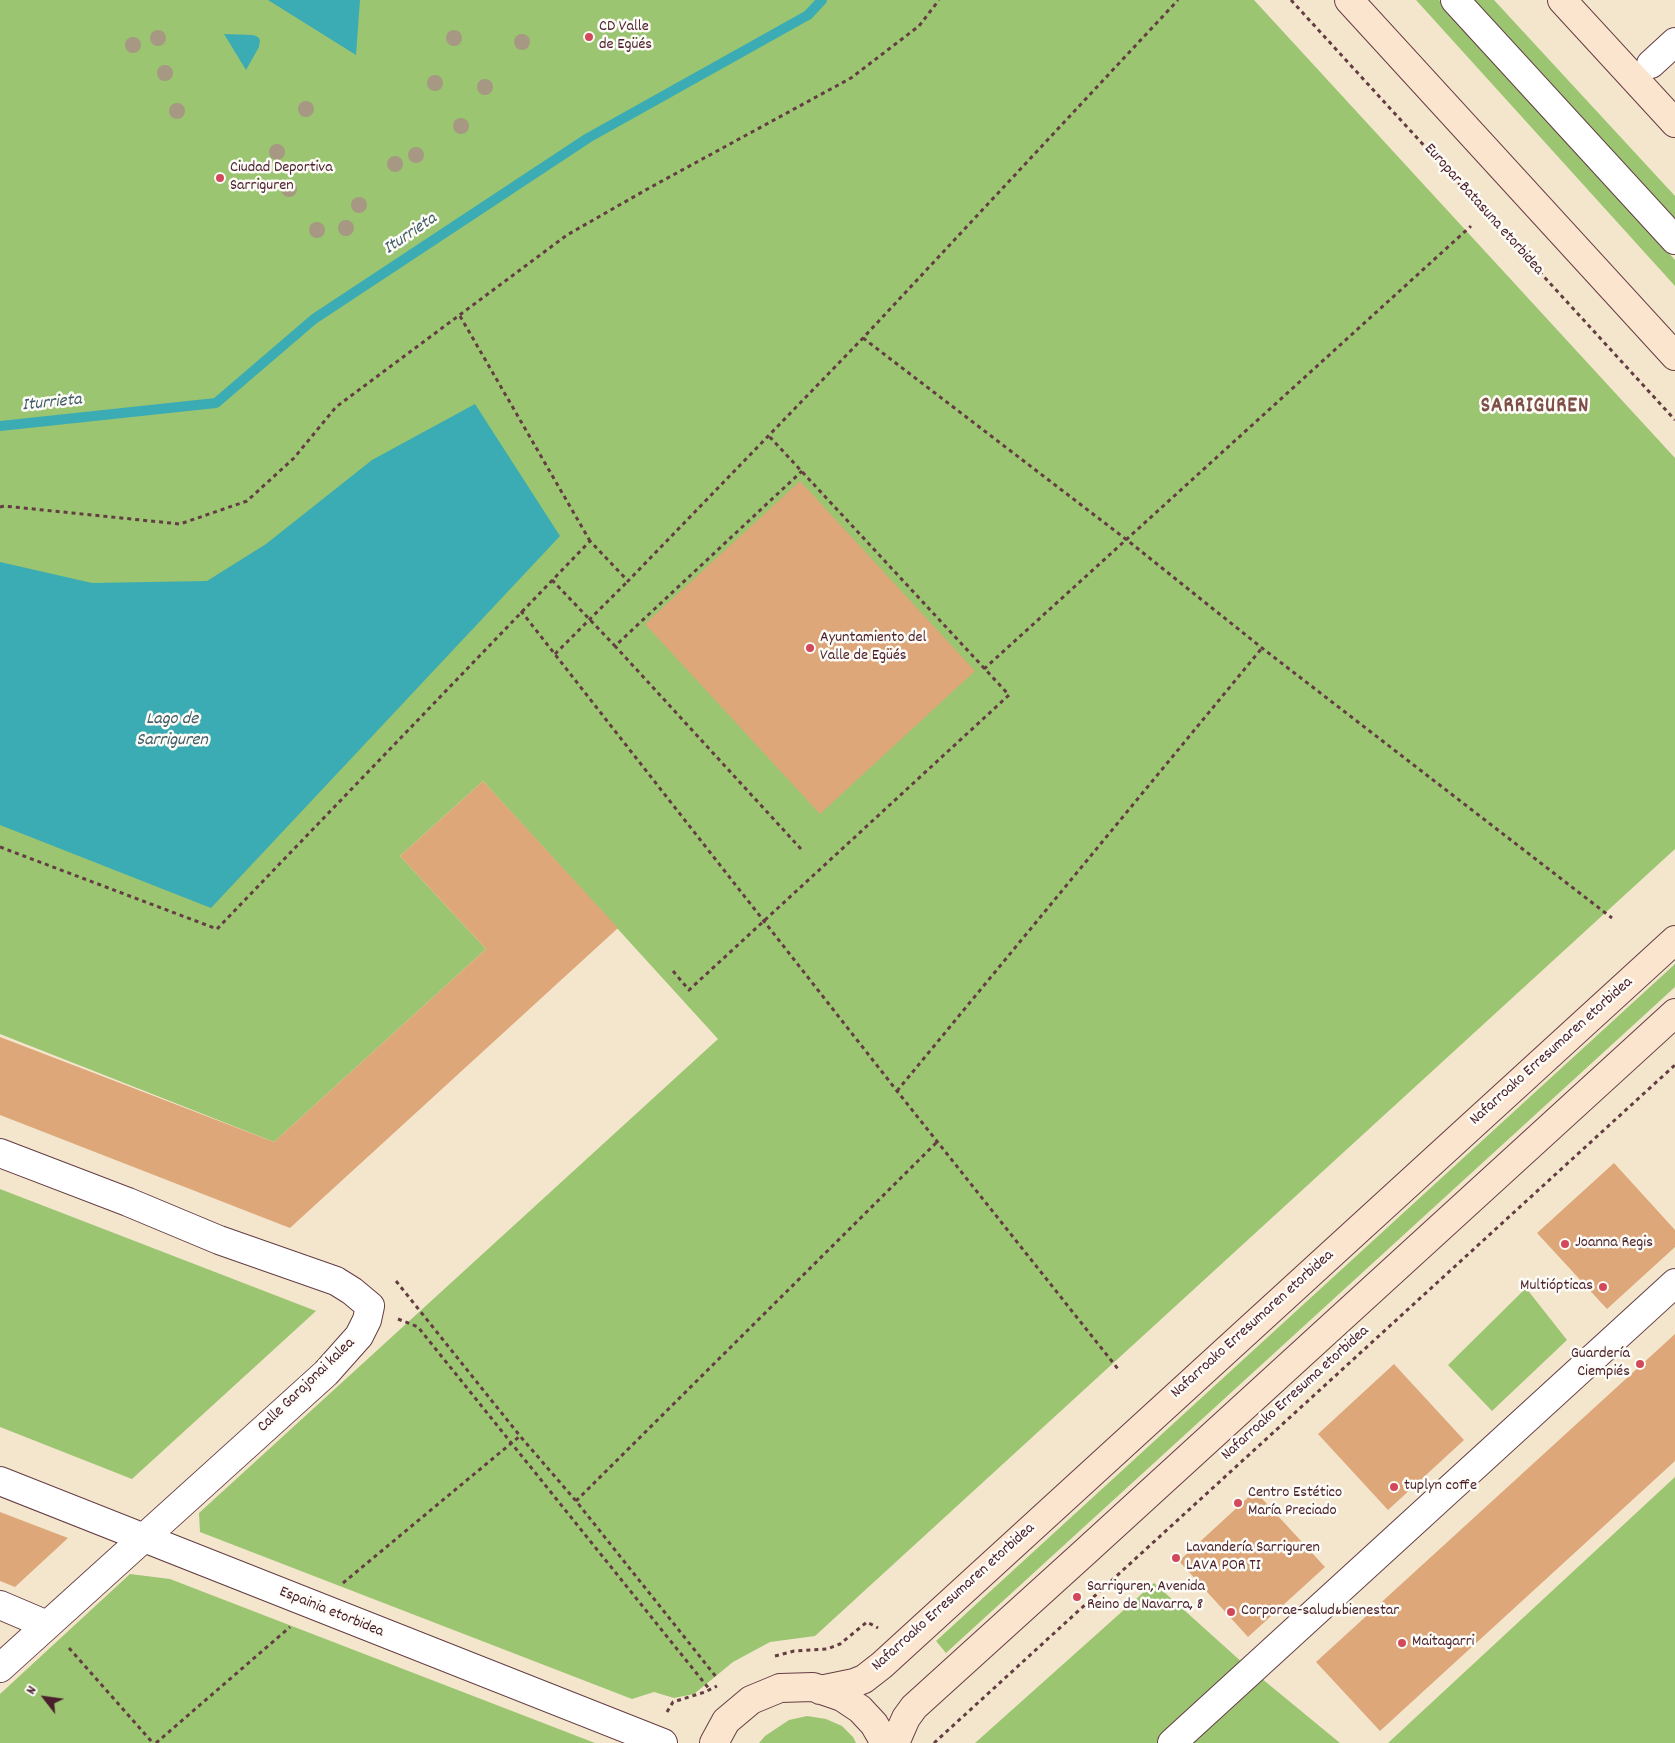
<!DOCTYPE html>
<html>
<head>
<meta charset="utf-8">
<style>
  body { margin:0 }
  #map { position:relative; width:1675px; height:1743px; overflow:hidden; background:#f4e6cd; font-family:Dekko,sans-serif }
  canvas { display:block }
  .north { position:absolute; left:20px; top:1673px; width:50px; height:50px; -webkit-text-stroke:4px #fdfcf7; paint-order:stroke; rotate:300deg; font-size:14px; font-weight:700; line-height:20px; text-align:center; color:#4a1f2b }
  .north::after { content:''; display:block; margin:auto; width:18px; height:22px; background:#4a1f2b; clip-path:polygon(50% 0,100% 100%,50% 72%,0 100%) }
</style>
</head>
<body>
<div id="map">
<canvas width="1675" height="1743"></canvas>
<div class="north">N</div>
</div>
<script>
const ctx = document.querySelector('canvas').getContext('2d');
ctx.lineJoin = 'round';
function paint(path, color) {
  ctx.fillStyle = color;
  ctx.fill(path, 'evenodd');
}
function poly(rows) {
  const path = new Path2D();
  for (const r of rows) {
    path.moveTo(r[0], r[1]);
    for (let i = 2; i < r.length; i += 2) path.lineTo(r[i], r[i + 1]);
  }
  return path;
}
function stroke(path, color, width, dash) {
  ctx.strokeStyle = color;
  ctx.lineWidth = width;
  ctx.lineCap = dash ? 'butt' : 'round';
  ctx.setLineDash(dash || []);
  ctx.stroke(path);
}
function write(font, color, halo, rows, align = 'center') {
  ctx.font = font + ' Dekko,sans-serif';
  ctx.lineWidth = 5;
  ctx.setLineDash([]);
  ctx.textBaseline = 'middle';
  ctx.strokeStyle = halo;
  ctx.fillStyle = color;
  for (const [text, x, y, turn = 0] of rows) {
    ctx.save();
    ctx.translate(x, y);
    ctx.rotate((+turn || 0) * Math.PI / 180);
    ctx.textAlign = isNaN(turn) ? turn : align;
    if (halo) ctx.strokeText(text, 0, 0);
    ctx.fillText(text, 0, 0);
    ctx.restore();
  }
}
paint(poly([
  [0,0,1254,0,1675,458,1675,849,815,1636,770,1642,733,1662,694,1694,674,1698,654,1692,632,1699,200,1532,199,1513,718,1039,483,781,400,856,486,949,274,1142,0,1034],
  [1416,0,1439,0,1559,130,1474,0,1494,0,1675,196,1675,221,1596,136,1578,154,1675,260,1675,286],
  [1675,964,1675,987,946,1653,936,1641],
  [0,1189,316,1311,132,1479,0,1427],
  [1526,1288,1567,1340,1492,1411,1448,1365],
  [1675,1477,1675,1743,1388,1743],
  [130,1574,170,1579,595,1743,0,1743,0,1694],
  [1154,1583,1244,1664,1340,1743,975,1743],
  [807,1716,826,1719,842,1726,853,1737,856,1743,759,1743,765,1736,789,1720]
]), '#9bc571');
paint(poly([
  [268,0,360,0,356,55],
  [224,34,253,35,258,37,260,40,259,47,246,70],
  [475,404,560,536,211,908,0,825,0,562,92,583,207,581,266,544,372,460]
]), '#3bacb4');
stroke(poly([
  [0,426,216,403,314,319,588,138,808,15,822,0]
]), '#3bacb4', 10);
paint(poly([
  [800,481,975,671,820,814,645,624],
  [483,781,618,928,290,1228,0,1115,0,1037,274,1142,486,949,400,856],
  [1614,1163,1675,1230,1675,1247,1607,1309,1537,1233],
  [1675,1334,1675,1461,1380,1731,1316,1662],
  [1394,1364,1464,1440,1388,1510,1318,1434],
  [1255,1491,1325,1567,1248,1637,1179,1561],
  [0,1512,68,1538,15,1587,0,1581]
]), '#dda77a');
const street = poly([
  [1455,0,1675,240],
  [1651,64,1675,42],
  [0,1153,128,1202,219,1240,336,1281,352,1291,370,1306,367,1320,359,1336,326,1373,0,1668],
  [0,1481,663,1743],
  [0,1605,47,1625],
  [1172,1743,1675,1283]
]);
const secondary = poly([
  [1349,0,1675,356],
  [1562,0,1675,123],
  [820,1690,854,1683,864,1679,882,1665,1675,940],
  [714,1743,726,1721,751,1700,780,1688,813,1687,842,1697,860,1709,874,1724,885,1743],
  [895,1743,906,1718,914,1707,1085,1552,1675,1013]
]);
stroke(street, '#643d43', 30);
stroke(secondary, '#643d43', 30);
stroke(poly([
  [1291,0,1675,420],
  [460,316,590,541],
  [863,338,1127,540,1262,648,1612,918],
  [0,507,4,506,180,524,247,501,294,458,336,407,567,235,651,187,851,78,919,26,939,0],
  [552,580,615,646],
  [521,611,897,1091,1118,1369],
  [555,654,628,581],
  [984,669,1471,226],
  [0,847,217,929,590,541,628,581,863,338,1178,0],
  [801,849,615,646,802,471],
  [673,971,689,990,1009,695,768,435],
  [897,1091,1262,648],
  [396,1281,520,1436,576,1501,717,1678],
  [398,1319,418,1327,710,1690],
  [576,1501,937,1142],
  [343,1583,520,1436],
  [69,1648,153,1743],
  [775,1656,794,1651,827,1649,840,1644,867,1622,878,1628],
  [667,1712,673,1702,705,1692,717,1686],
  [156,1743,290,1627],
  [934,1743,1675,1065]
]), '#643d43', 3, [4, 4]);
stroke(street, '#fff', 28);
stroke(secondary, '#fce5cf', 28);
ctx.fillStyle = '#a69882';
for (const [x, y] of [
  [158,38],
  [454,38],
  [522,42],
  [133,45],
  [165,73],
  [435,83],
  [485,87],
  [306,109],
  [177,111],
  [461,126],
  [277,152],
  [416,155],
  [395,164],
  [289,189],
  [359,205],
  [346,228],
  [317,230]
]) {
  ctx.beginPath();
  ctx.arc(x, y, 8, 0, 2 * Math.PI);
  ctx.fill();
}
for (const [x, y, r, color] of [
  [589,37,5,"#d1495b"],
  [220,178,5,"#d1495b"],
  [810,648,5,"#d1495b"],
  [1565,1244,5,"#d1495b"],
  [1603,1287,5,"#d1495b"],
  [1640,1364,5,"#d1495b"],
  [1394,1487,5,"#d1495b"],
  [1238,1503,5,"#d1495b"],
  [1176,1558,5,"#d1495b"],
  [1077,1597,5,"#d1495b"],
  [1231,1612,5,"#d1495b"],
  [1402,1643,5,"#d1495b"]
]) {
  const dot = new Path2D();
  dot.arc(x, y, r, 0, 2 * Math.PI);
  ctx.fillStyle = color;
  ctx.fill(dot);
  stroke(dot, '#fdfcf7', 2);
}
write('16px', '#4a1f2b', '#fdfcf7', [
  ["CD Valle",599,28],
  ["de Egüés",599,46],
  ["Ciudad Deportiva",230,169],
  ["Sarriguren",230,187],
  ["Ayuntamiento del",820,639],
  ["Valle de Egüés",820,657],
  ["Joanna Regis",1575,1244],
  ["Multiópticas",1593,1287,"right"],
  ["Guardería",1630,1355,"right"],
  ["Ciempiés",1630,1373,"right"],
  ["tuplyn coffe",1404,1487],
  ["Centro Estético",1248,1494],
  ["María Preciado",1248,1512],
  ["Lavandería Sarriguren",1186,1549],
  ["LAVA POR TI",1186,1567],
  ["Sarriguren, Avenida",1087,1588],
  ["Reino de Navarra, 8",1087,1606],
  ["Corporae-salud&bienestar",1241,1612],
  ["Maitagarri",1412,1643]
], 'left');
write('16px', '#4a1f2b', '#fdfcf7', [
  ["Europar Batasuna etorbidea",1483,210,48],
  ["Nafarroako Erresumaren etorbidea",1552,1052,-42],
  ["Nafarroako Erresumaren etorbidea",1253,1325,-42],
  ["Calle Garajonai kalea",307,1386,-44],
  ["Nafarroako Erresuma etorbidea",1296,1394,-42],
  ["Nafarroako Erresumaren etorbidea",954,1598,-42],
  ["Espainia etorbidea",331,1613,22]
]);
write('italic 18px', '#435e69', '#fdfcf7', [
  ["Iturrieta",411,235,-34],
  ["Iturrieta",52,404,-6],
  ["Lago de",172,721],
  ["Sarriguren",172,742]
]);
ctx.letterSpacing = '1px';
write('bold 21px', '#7d4f47', '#fdfcf7', [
  ["SARRIGUREN",1535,408]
]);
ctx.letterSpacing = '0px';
</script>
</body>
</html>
